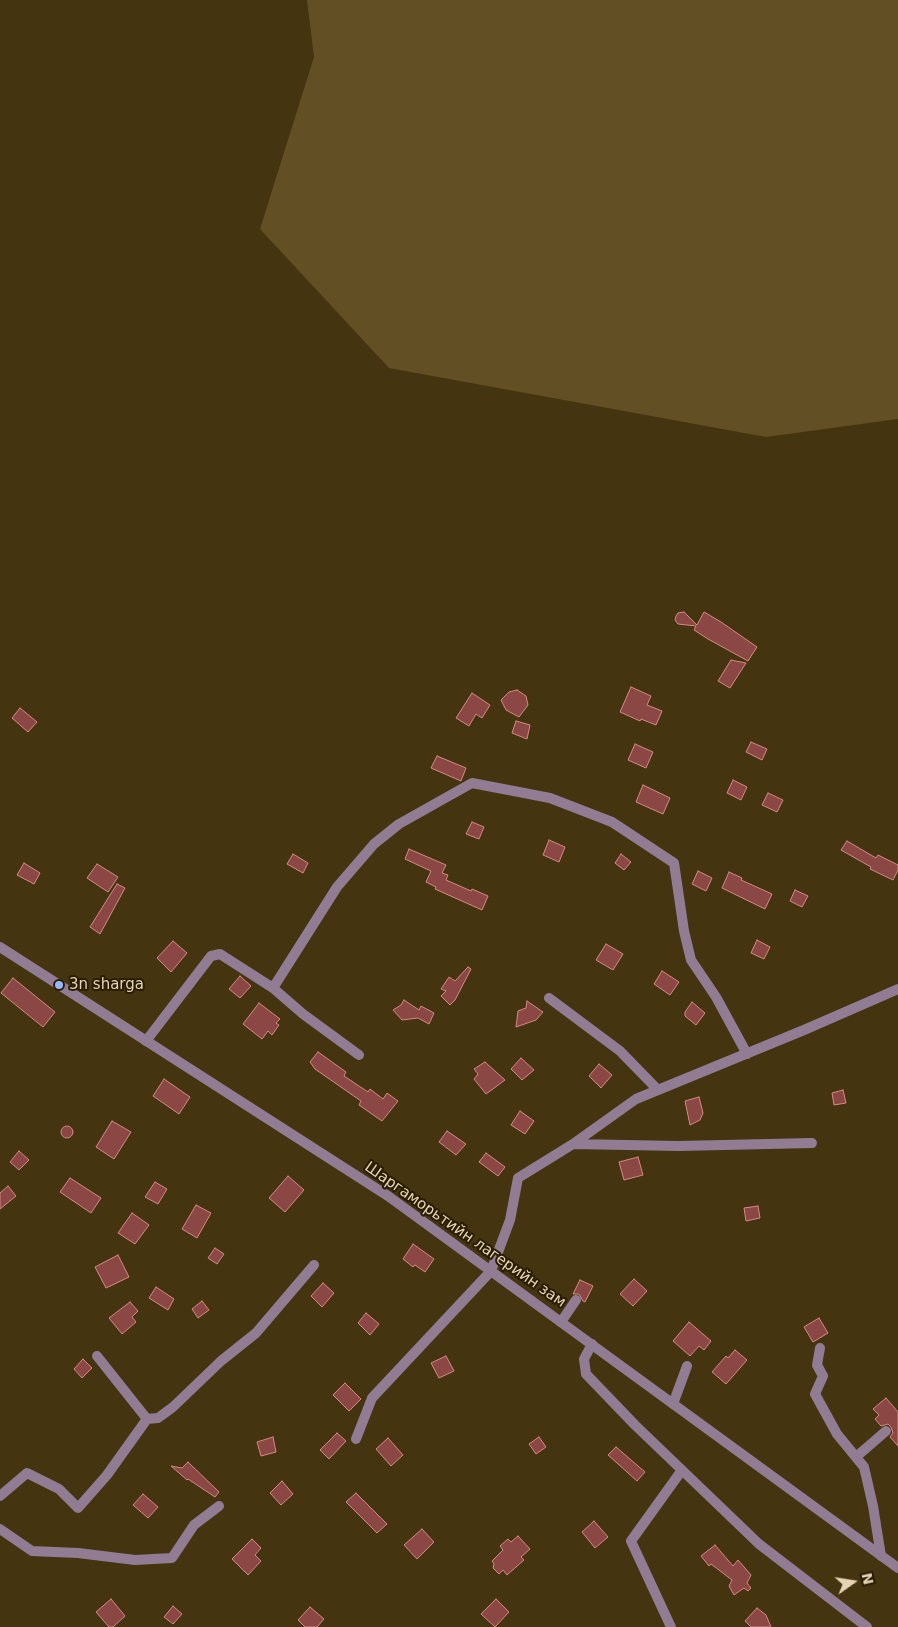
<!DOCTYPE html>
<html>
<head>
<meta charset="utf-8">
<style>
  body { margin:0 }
  #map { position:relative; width:898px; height:1627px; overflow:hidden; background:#443410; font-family:"DejaVu Sans",sans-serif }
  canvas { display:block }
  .north { position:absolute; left:828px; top:1557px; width:50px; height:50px; -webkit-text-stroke:4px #291c01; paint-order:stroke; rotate:77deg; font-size:14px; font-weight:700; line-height:20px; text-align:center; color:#e5d4b4 }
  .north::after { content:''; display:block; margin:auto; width:18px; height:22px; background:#e5d4b4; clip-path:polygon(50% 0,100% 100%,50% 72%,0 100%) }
</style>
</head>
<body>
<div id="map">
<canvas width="898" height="1627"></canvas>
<div class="north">N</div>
</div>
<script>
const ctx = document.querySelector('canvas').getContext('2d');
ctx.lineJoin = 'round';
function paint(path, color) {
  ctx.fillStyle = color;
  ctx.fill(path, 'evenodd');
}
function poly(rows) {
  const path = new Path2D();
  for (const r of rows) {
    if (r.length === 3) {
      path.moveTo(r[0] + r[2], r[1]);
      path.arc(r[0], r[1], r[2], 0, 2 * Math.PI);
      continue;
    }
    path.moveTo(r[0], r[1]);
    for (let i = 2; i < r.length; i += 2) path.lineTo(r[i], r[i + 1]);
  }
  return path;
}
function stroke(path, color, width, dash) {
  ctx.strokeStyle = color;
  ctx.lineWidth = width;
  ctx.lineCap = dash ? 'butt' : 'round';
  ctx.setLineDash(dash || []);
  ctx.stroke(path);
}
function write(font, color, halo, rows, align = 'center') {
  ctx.font = font + ' "DejaVu Sans",sans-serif';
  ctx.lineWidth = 4;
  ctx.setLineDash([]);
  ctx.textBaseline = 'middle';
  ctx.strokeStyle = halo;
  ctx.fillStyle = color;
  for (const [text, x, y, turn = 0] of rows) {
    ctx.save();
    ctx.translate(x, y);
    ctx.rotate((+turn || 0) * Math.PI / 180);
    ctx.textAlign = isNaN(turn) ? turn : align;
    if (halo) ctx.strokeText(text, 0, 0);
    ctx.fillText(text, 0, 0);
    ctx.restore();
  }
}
paint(poly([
  [307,0,898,0,898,419,766,437,389,368,260,229,314,57]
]), '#634f24');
const building = poly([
  [684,612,697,625,704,612,721,622,757,647,748,661,708,639,694,630,696,626,678,624,675,620,676,616,678,613,684,612],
  [731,660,746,663,730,688,718,681,731,660],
  [631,687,651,696,647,705,662,711,656,725,641,719,640,721,620,712,631,687],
  [517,690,526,696,528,705,519,717,506,710,501,700,509,692,517,690],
  [472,693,490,705,482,718,476,714,469,726,456,718,472,693],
  [20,708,37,722,28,732,12,718,20,708],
  [516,721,530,725,527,739,512,733,516,721],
  [751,742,767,749,762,760,746,752,751,742],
  [635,744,653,752,646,768,628,760,635,744],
  [437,756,466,768,461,781,431,768,437,756],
  [733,780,747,787,741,800,727,793,733,780],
  [643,785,670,798,663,814,636,802,643,785],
  [768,793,783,800,777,812,762,805,768,793],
  [472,822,484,827,479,839,466,834,472,822],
  [549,840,565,847,559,862,543,855,549,840],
  [847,841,876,858,878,855,898,865,898,870,893,880,870,869,871,867,841,850,847,841],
  [409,849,446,865,442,873,448,875,446,880,471,891,472,889,488,896,482,910,435,889,436,887,426,882,431,871,405,859,409,849],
  [293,854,308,863,303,873,287,864,293,854],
  [621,854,631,862,624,870,615,863,621,854],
  [24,863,40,873,34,884,17,875,24,863],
  [97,864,118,877,108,892,87,878,97,864],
  [698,871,712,878,706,891,692,884,698,871],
  [729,872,742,878,741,880,772,894,765,909,722,888,729,872],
  [117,884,125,888,100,934,90,927,117,884],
  [795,890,808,896,802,907,790,901,795,890],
  [757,940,770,947,764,959,751,953,757,940],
  [173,941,187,953,171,972,157,958,173,941],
  [606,944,623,954,613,970,596,960,606,944],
  [468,967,471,969,455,1000,450,1005,441,996,446,991,441,989,449,977,455,981,468,967],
  [662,971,679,982,670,995,654,984,662,971],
  [240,976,251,986,240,998,229,989,240,976],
  [13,978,55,1012,43,1027,1,993,13,978],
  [404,1000,419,1010,421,1006,434,1013,429,1024,418,1018,402,1020,393,1010,401,1005,404,1000],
  [527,1001,543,1012,536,1020,516,1027,518,1011,526,1008,527,1001],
  [692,1002,705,1013,696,1025,685,1016,685,1012,692,1002],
  [259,1003,280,1019,276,1023,279,1025,272,1035,268,1031,262,1039,243,1024,259,1003],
  [318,1052,346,1072,344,1076,368,1092,370,1089,383,1099,387,1093,398,1101,382,1121,359,1105,361,1101,315,1069,310,1062,318,1052],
  [521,1058,534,1070,522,1080,511,1069,521,1058],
  [485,1062,505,1080,486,1094,474,1079,478,1074,474,1069,485,1062],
  [599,1064,612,1075,601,1088,589,1076,599,1064],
  [164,1079,190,1097,179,1114,153,1096,164,1079],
  [843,1090,846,1103,834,1105,832,1093,843,1090],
  [699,1097,703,1113,700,1120,690,1125,685,1101,699,1097],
  [520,1111,534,1121,525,1134,511,1125,520,1111],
  [112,1121,131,1132,114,1159,96,1147,112,1121],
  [67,1132,6],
  [447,1131,466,1144,456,1155,439,1142,447,1131],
  [19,1151,29,1160,19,1170,10,1162,19,1151],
  [486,1153,505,1167,498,1176,479,1162,486,1153],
  [638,1157,643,1175,624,1180,619,1162,638,1157],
  [288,1176,304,1190,285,1212,269,1198,288,1176],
  [70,1178,101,1198,91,1213,60,1192,70,1178],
  [155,1182,167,1189,158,1204,145,1197,155,1182],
  [8,1186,16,1196,0,1209,0,1193,8,1186],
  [196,1205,211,1213,197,1238,182,1229,196,1205],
  [758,1206,760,1218,746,1221,744,1208,758,1206],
  [132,1213,149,1225,135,1244,118,1233,132,1213],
  [413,1244,434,1259,425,1272,415,1265,413,1267,403,1259,413,1244],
  [215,1248,224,1254,217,1264,208,1258,215,1248],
  [118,1255,129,1277,106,1288,95,1267,118,1255],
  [634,1279,647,1291,633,1306,620,1294,634,1279],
  [580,1280,593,1286,585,1302,583,1301,579,1294,573,1294,580,1280],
  [323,1283,334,1293,322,1307,311,1296,323,1283],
  [156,1287,174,1299,168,1310,149,1298,156,1287],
  [202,1301,209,1310,198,1318,192,1309,202,1301],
  [130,1302,138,1311,132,1317,136,1322,122,1334,109,1318,130,1302],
  [366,1313,379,1324,370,1335,358,1323,366,1313],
  [819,1318,828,1333,813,1342,804,1327,819,1318],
  [689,1322,711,1341,704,1350,699,1346,690,1356,673,1341,689,1322],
  [735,1350,747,1360,726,1384,712,1372,726,1356,728,1358,735,1350],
  [446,1356,454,1371,439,1378,431,1363,446,1356],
  [83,1359,92,1368,82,1378,74,1369,83,1359],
  [345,1383,361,1399,349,1411,333,1395,345,1383],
  [886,1398,898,1412,898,1446,890,1437,893,1433,891,1427,888,1424,881,1426,875,1419,879,1415,873,1409,886,1398],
  [337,1433,346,1441,329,1459,320,1450,337,1433],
  [273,1437,276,1452,261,1456,257,1442,273,1437],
  [539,1437,546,1447,536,1454,529,1444,539,1437],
  [388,1438,403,1455,391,1466,376,1449,388,1438],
  [616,1447,645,1472,637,1481,608,1455,616,1447],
  [188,1462,219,1492,215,1497,188,1479,187,1480,171,1466,182,1468,188,1462],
  [282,1481,293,1494,281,1505,270,1493,282,1481],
  [356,1493,387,1524,377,1533,346,1502,356,1493],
  [143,1494,158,1507,148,1518,133,1505,143,1494],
  [594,1521,608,1537,595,1548,582,1532,594,1521],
  [422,1529,434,1542,417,1559,404,1545,422,1529],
  [518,1536,530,1549,521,1557,524,1560,507,1575,503,1570,499,1574,493,1568,494,1564,492,1561,503,1550,500,1546,508,1539,511,1542,518,1536],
  [252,1539,261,1548,255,1555,261,1561,248,1575,232,1559,252,1539],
  [715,1545,733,1566,738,1560,751,1575,747,1583,751,1588,748,1591,744,1588,734,1595,729,1586,732,1580,711,1564,709,1566,701,1556,715,1545],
  [111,1599,125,1616,113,1627,109,1627,96,1612,111,1599],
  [496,1599,509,1612,495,1627,481,1614,496,1599],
  [173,1606,182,1614,173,1624,164,1617,173,1606],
  [310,1607,324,1619,317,1627,305,1627,298,1620,310,1607],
  [757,1608,766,1615,771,1627,751,1627,745,1621,757,1608]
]);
paint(building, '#8a4743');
stroke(building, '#d68a85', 1);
stroke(poly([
  [273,988,337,887,374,844,399,824,472,783,550,798,612,822,674,863,684,931,691,960,716,997,747,1054],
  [549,998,620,1051,658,1090],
  [146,1041,211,956,220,954,273,988,303,1014,359,1055],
  [573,1144,679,1146,812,1143],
  [561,1322,576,1300],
  [592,1344,584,1359,586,1374,635,1425,759,1544,867,1627],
  [820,1348,817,1365,823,1376,815,1394,837,1434,864,1467,873,1506,881,1556],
  [97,1356,147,1419],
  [673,1404,687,1366],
  [356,1439,372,1398,491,1271,510,1220,518,1178,573,1144,636,1099,804,1030,898,989],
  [856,1457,886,1431],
  [0,1496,27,1473,59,1489,78,1508,107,1475,147,1419,158,1418,173,1407,221,1361,256,1333,314,1265],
  [0,1529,32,1551,78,1553,135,1560,172,1558,194,1525,219,1506],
  [671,1627,631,1541,682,1470]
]), '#917c93', 10);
stroke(poly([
  [0,947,388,1196,898,1568]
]), '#917c93', 10);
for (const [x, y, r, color] of [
  [59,985,5,"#94b7fd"]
]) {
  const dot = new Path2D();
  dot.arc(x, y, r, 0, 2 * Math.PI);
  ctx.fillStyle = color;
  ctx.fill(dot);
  stroke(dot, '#291c01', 2);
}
write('15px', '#e5d4b4', '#291c01', [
  ["3n sharga",69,985]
], 'left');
write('15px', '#e5d4b4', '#291c01', [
  ["Шаргаморьтийн лагерийн зам",465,1235,35]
]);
</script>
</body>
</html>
